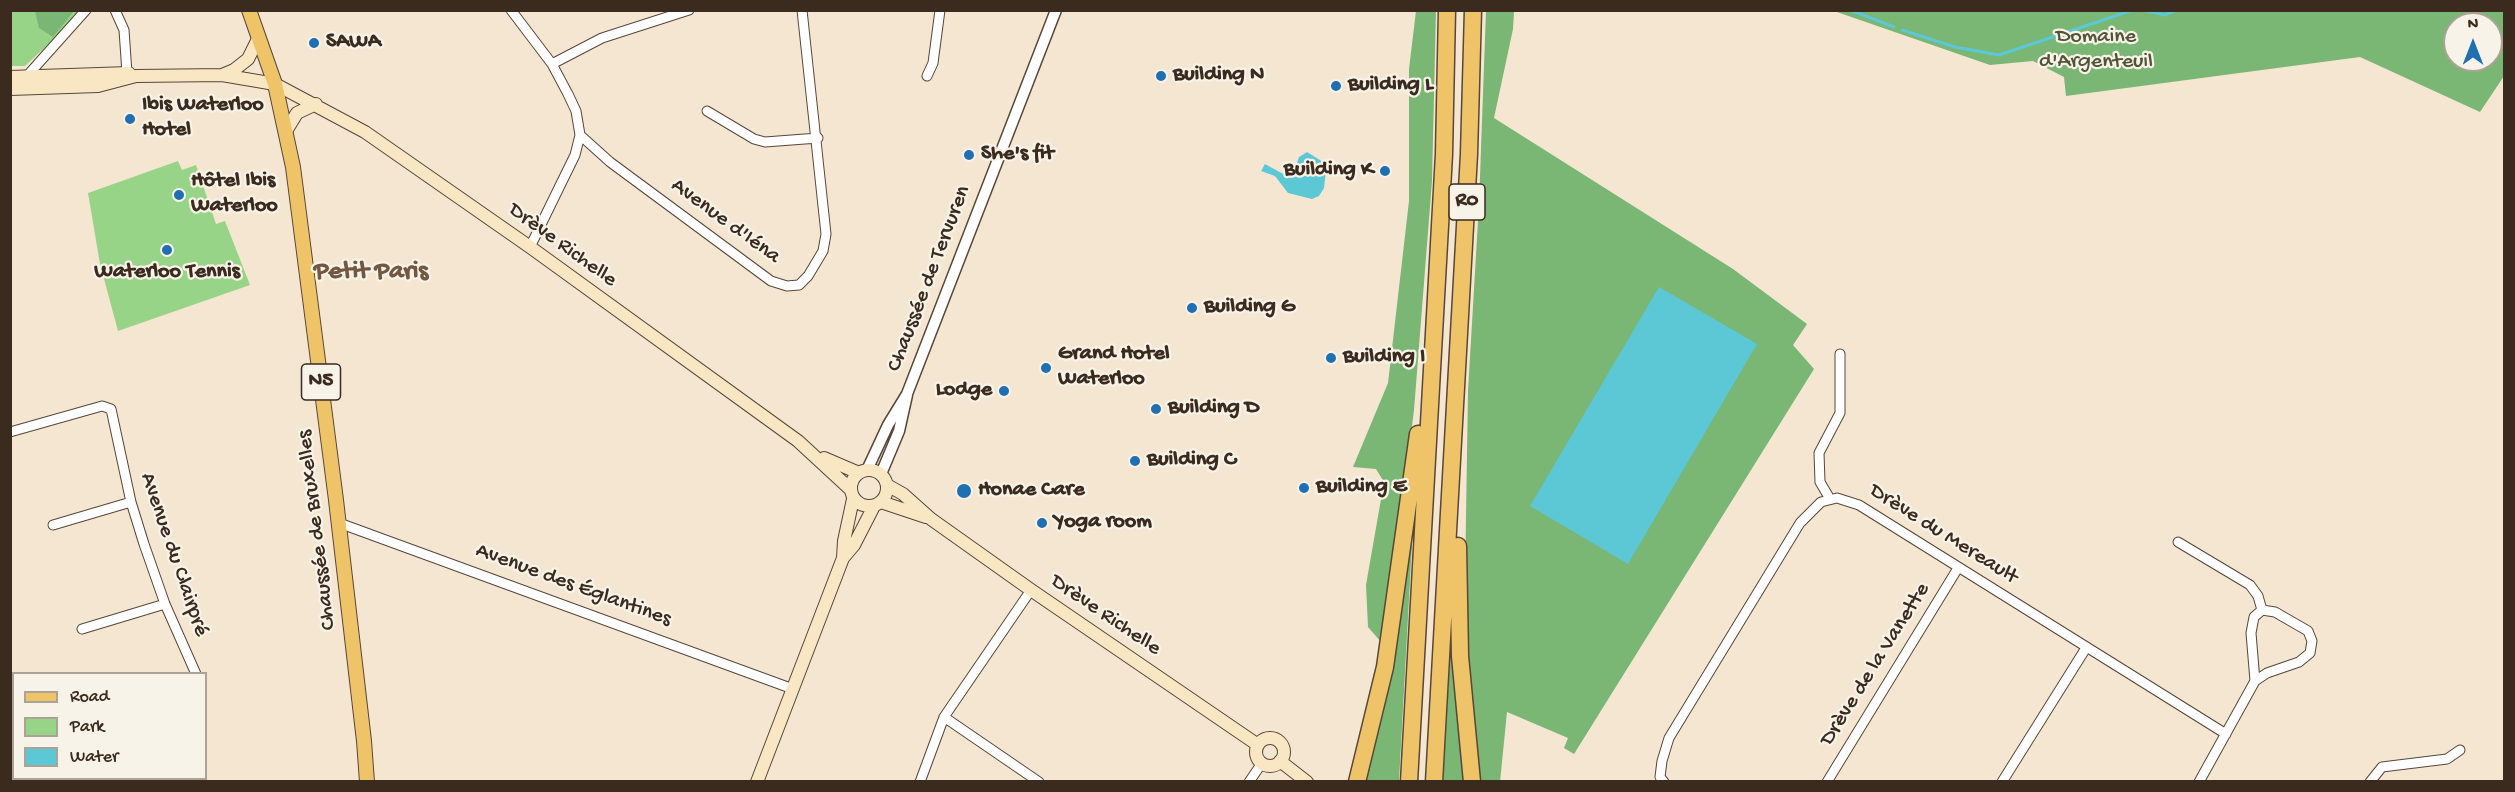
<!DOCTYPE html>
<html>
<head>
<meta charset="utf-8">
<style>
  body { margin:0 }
  #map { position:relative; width:2515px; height:792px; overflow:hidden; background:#f5e6d2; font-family:"Gochi Hand",sans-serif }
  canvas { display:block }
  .frame { position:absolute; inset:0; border:12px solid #3b2a1e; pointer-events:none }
  .legend { position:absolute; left:12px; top:672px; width:195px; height:108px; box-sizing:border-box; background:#f7f3e8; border:2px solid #aca397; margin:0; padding:8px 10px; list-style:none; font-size:18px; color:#3b2a1e }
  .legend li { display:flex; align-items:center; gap:12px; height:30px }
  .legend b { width:30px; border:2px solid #aca397 }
  .north { position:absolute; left:2443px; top:12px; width:60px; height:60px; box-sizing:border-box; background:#f7f3e8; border:2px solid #aca397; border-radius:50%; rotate:0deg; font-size:16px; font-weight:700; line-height:24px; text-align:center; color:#3b2a1e }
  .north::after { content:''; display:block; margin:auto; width:21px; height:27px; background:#1f6fb2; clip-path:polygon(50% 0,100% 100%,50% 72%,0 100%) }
</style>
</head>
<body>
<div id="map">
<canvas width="2515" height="792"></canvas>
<div class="frame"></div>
<ul class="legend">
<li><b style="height:8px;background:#efc469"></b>Road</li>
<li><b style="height:16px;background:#98d488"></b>Park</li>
<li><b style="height:16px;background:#5cc8d5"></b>Water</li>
</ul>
<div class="north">N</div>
</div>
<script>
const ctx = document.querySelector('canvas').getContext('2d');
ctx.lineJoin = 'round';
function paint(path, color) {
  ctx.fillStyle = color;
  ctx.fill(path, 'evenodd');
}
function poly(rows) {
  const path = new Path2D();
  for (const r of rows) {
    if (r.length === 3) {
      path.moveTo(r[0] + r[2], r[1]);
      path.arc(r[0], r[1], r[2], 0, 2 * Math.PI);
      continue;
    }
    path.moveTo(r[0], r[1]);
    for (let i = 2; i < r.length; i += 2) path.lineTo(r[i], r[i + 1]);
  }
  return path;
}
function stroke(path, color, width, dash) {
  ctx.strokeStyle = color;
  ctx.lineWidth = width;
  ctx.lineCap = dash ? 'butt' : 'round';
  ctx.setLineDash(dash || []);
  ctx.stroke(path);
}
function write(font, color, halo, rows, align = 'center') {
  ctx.font = font + ' "Gochi Hand",sans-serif';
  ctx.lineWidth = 4.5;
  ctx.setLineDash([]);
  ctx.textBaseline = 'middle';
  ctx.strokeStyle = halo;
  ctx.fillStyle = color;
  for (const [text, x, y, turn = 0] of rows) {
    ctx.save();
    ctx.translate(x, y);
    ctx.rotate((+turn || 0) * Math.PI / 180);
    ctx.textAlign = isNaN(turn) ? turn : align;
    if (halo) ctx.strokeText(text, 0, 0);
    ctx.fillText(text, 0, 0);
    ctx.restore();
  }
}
paint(poly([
  [10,11,84,11,25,66,11,66],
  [178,161,182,170,196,165,216,224,225,221,250,285,118,331,100,264,88,193]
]), '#98d488');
paint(poly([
  [35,11,35,10,74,11,53,37,39,28],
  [1416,11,1436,11,1432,181,1414,410,1402,506,1381,642,1368,627,1366,585,1384,482,1376,469,1353,467,1388,383,1409,201,1409,69],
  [1486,11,1514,11,1513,29,1494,118,1733,269,1807,324,1793,345,1814,369,1574,754,1564,748,1568,738,1507,712,1500,782,1480,781,1469,675,1465,581,1468,391,1479,204],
  [1834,11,2504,11,2504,76,2480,112,2360,57,2066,96,2064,77,2033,61,1990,65],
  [2455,24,2491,24,2491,60,2455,60],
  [1413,526,1399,781,1362,782],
  [1453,604,1468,781,1443,781]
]), '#7ab674');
paint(poly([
  [1307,152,1323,162,1326,170,1324,188,1319,196,1312,199,1288,193,1275,176,1261,171,1265,164,1285,175,1293,174,1299,157],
  [1659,287,1757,344,1628,564,1530,506]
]), '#5cc8d5');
stroke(poly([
  [1850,10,1894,27],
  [2143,10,2165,15,2177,10],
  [1902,30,1955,47,1999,55,2133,10]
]), '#5cc8d5', 3);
const minor = poly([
  [115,10,124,30,127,73],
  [511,10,552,64,568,94,576,111,580,135,575,155,530,247],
  [552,64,602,38,689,10],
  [27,76,86,10],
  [927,76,933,63,940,10],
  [707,111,754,139,765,142,818,138],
  [580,135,610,162,771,281,787,286,799,285,808,276,823,251,826,234,802,10],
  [10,432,102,406,111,409,131,502,144,544,165,604,196,674],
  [1830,499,1820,482,1819,453,1840,413,1840,354],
  [339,523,793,689],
  [53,525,131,502],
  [2178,542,2250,585,2258,596,2262,610],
  [82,629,165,604],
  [10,696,14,704],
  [944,717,1039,782],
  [42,778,43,782],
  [920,782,944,717,1031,590],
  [1249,782,1262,763],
  [1664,782,1660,777,1662,761,1669,738,1800,523,1821,502,1837,498,1859,505,2226,734],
  [1827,782,1958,568],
  [2002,782,2086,648],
  [2199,782,2255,681,2267,673,2299,662,2310,653,2312,641,2308,631,2275,612,2262,610,2254,617,2251,633,2255,681],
  [2370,782,2382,767,2447,759,2460,750]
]);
const tertiary = poly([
  [867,470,888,425,907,394,1056,10],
  [881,474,899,431,907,395]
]);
const secondary = poly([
  [222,75,234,70,248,59,258,39],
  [10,77,129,73],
  [10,89,98,86,136,76,222,75,275,84,365,132,530,247,798,441,850,489],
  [286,131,297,113,316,104],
  [824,458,859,473],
  [869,488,18],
  [887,485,903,494,931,519,1031,590,1258,745],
  [881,502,926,517],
  [843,558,854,545,874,506],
  [1270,752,14],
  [1280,761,1307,782],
  [757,782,843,558,844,541,853,499]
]);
const primary = poly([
  [249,10,275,84,293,167,336,500,364,741,367,782]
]);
const motorway = poly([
  [1458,546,1460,656,1472,782],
  [1357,782,1385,667,1418,434],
  [1409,782,1444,154,1447,10],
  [1434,782,1469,154,1473,10]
]);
stroke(minor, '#574639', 11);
stroke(tertiary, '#574639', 13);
stroke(secondary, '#574639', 14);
stroke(primary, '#574639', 16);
stroke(motorway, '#574639', 19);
stroke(minor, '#fff', 9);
stroke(tertiary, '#fff', 10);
stroke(secondary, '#f9e7c3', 12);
stroke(primary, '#efc469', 14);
stroke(motorway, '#efc469', 16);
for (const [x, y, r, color] of [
  [314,43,6,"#1f6fb2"],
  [1161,76,6,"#1f6fb2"],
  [1336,86,6,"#1f6fb2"],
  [130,119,6,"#1f6fb2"],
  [969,155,6,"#1f6fb2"],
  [1385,171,6,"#1f6fb2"],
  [179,195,6,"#1f6fb2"],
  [167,250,6,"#1f6fb2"],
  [1192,308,6,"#1f6fb2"],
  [1331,358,6,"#1f6fb2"],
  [1046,368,6,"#1f6fb2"],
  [1004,391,6,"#1f6fb2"],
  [1156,409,6,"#1f6fb2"],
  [1135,461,6,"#1f6fb2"],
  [1304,488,6,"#1f6fb2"],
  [964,491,8,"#1f6fb2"],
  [1042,523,6,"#1f6fb2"]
]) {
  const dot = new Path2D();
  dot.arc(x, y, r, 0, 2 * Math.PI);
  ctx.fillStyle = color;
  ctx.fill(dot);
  stroke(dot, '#f7f3e8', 2);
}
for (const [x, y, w] of [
  [1467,202,36],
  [321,382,39]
]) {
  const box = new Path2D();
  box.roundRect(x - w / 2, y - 18, w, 36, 4.5);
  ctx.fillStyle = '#f7f3e8';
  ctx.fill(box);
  stroke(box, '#3b2a1e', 1.5);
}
write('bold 21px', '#3b2a1e', null, [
  ["R0",1467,202],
  ["N5",321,382]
]);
write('22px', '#525438', '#f7f3e8', [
  ["Domaine",2096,38],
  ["d'Argenteuil",2096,63]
]);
write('bold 22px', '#3b2a1e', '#f7f3e8', [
  ["SAWA",326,43],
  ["Building N",1173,76],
  ["Building L",1348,86],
  ["Ibis Waterloo",142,106],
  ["Hotel",142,131],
  ["She's fit",981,155],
  ["Building K",1373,171,"right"],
  ["Hôtel Ibis",191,182],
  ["Waterloo",191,207],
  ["Waterloo Tennis",167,273,"center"],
  ["Building G",1204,308],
  ["Grand Hotel",1058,355],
  ["Waterloo",1058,380],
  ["Building I",1343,358],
  ["Lodge",992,391,"right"],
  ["Building D",1168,409],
  ["Building C",1147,461],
  ["Building E",1316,488],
  ["Honae Care",978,491],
  ["Yoga room",1054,523]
], 'left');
write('22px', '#3b2a1e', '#f7f3e8', [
  ["Avenue d'Iéna",725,222,36],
  ["Drève Richelle",562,246,36],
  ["Chaussée de Tervuren",930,279,-69],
  ["Chaussée de Bruxelles",318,530,-97],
  ["Drève du Mereault",1943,535,32],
  ["Avenue du Clairpré",173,555,71],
  ["Avenue des Églantines",573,586,20],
  ["Drève Richelle",1105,616,34],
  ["Drève de la Vanette",1876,665,-58]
]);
write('bold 26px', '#735841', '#f7f3e8', [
  ["Petit Paris",371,273]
]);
</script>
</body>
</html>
